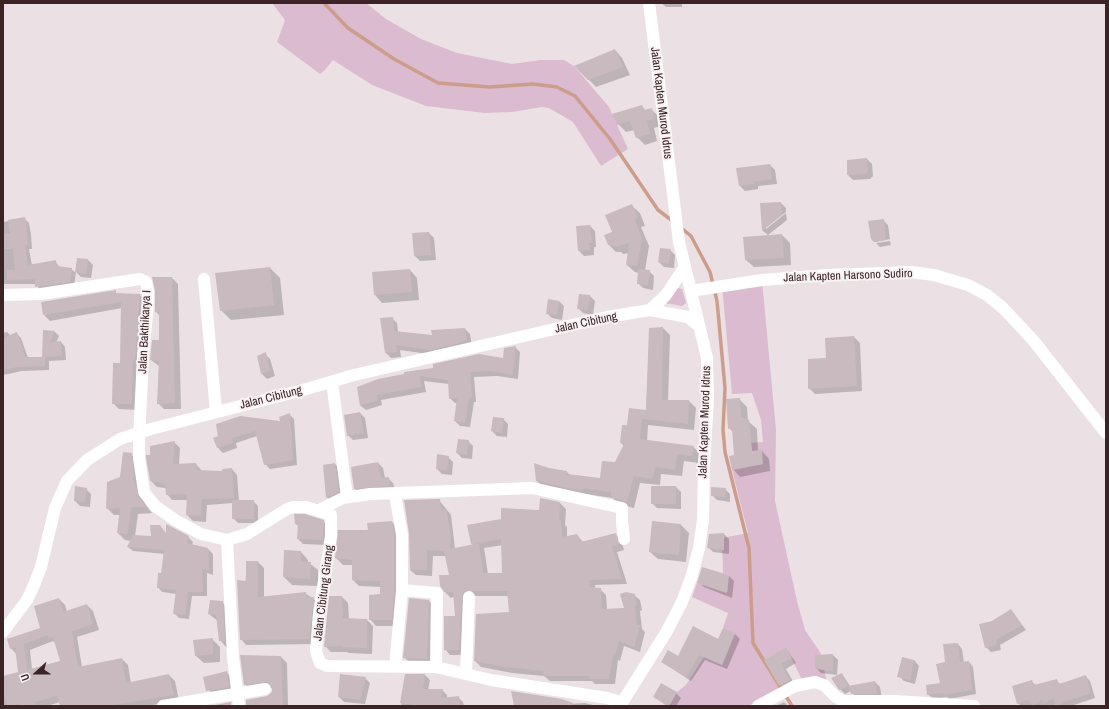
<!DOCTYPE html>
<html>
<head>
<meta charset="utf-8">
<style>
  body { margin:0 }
  #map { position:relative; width:1109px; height:709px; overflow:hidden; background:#ebe1e5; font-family:"Archivo Narrow",sans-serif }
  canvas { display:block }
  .frame { position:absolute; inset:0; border:4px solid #3b2326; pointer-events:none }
  .north { position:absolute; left:16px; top:653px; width:40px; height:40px; -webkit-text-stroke:3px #f8f2f4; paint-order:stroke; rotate:249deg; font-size:11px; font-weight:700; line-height:16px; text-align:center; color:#3b2326 }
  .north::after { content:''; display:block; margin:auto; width:14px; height:18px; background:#3b2326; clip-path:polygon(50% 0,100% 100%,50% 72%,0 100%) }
</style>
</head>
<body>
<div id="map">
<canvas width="1109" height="709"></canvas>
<div class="frame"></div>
<div class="north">U</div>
</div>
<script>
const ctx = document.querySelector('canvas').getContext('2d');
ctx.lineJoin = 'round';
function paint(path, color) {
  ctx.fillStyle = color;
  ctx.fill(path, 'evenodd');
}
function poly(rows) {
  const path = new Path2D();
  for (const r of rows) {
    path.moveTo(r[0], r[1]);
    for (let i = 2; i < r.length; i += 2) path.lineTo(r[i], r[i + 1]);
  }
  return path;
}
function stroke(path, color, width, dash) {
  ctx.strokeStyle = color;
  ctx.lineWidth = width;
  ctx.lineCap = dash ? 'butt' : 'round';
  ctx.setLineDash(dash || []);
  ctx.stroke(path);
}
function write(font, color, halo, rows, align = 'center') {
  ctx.font = font + ' "Archivo Narrow",sans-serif';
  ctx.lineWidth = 4;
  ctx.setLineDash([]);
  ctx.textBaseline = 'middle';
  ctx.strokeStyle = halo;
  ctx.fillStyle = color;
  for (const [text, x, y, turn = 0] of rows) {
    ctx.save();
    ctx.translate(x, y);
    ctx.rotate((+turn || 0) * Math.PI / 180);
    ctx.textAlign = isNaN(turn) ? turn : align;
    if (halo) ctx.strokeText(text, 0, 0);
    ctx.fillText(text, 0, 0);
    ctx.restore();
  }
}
paint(poly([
  [272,3,366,3,386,19,421,39,457,53,512,64,541,60,564,60,574,66,609,107,628,149,601,166,573,122,549,108,542,107,512,112,485,113,426,106,372,85,333,60,325,70,320,74,277,42,285,20],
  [762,280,776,430,775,501,797,601,805,630,820,652,827,682,802,680,786,647,765,660,782,690,767,698,747,706,669,706,677,692,686,685,704,657,722,665,735,634,723,628,728,613,692,597,697,583,727,593,729,575,723,573,722,538,748,533,732,470,763,464,752,451,751,443,763,442,761,420,752,393,732,394,722,285],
  [678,288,682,289,686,303,682,306,665,303]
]), '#dbbbcf');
paint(poly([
  [661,3,682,3,682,7,666,7],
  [615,50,622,58,630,75,596,87,588,79],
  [642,106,646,111,651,109,659,117,661,126,654,128,657,141,645,145,637,137,634,130,626,132,618,124],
  [867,159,872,164,873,176,870,179,853,180,848,175],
  [770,165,775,170,777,184,758,186,758,189,745,191,740,186],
  [781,203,786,208,786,212,766,227,766,229,786,213,787,220,768,235,763,231,762,204],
  [632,206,640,213,645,226,641,227,649,246,645,271,649,271,654,276,653,290,643,288,638,283,639,273,635,272,627,265,629,253,623,254,621,252,616,252,608,244,613,233],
  [24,218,29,223,31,235,32,249,29,249,32,266,55,261,60,268,71,269,76,273,78,259,88,260,93,265,91,278,81,277,76,272,74,286,41,291,36,284,4,284,3,289,3,222],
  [883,220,888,225,890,239,875,242,872,238],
  [590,226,595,231,596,247,594,247,594,255,584,256,579,251],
  [429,233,434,238,436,260,420,261,415,256],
  [782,235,790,243,791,265,754,267,746,260],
  [890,241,891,245,880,247,876,243],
  [670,250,675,255,674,268,664,267,659,262],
  [270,268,280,278,284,315,231,320,221,310],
  [410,270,417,278,419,300,382,303,375,295],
  [172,278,178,284,181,409,164,409,158,403,159,366,151,360,160,341,160,316,156,312],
  [115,291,117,294,140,295,146,301,138,410,119,409,113,403,121,364,122,308,50,321,44,315],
  [590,296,595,301,593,315,583,313,578,308],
  [559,301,564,306,562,320,552,318,547,313],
  [392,318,397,323,398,332,433,337,465,329,470,334,472,346,435,355,400,350,401,357,391,358,386,353,382,319],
  [663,328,670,335,668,401,689,401,696,408,694,430,648,425,647,441,693,447,700,453,699,463,684,461,682,476,661,474,660,485,640,483,634,508,619,504,613,498,544,488,537,481,549,469,567,472,570,475,601,479,616,463,624,446,621,443,628,427,646,411,650,329],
  [44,331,55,332,59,336,56,343,61,342,65,347,66,360,49,361,49,370,22,371,3,375,3,333,7,332,11,336,17,334,21,338,28,358,43,358],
  [854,337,860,343,862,391,815,394,809,388,827,358],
  [515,347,520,352,518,379,497,376,474,377,476,402,474,402,470,427,460,426,455,421,457,403,455,403,450,398,449,384,424,381,426,392,381,400,382,405,366,410,361,406,358,388,503,359],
  [265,354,270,359,275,376,267,379,262,374,259,356],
  [739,399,747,407,748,421,757,429,758,452,762,451,769,459,770,471,740,477,733,469,735,456,733,432,729,428],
  [360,413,365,418,368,438,353,440,348,435],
  [289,414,294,419,297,465,270,469,265,464,257,436,236,443,237,448,223,453,218,448,219,437,281,423],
  [503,419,508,424,507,437,497,436,492,431],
  [468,441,473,446,472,459,462,458,457,453],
  [174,442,180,448,179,465,196,464,202,471,223,472,232,469,237,475,239,501,253,501,258,506,258,523,238,523,233,518,233,503,207,505,206,522,193,521,187,515,188,500,172,500,167,494,166,488,157,487,151,481,151,456],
  [131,454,138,461,145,504,152,513,138,514,135,536,153,537,160,526,167,534,188,537,193,542,192,545,208,549,213,554,213,575,207,573,207,596,192,596,189,619,179,618,174,613,177,594,162,592,158,587,162,575,165,554,133,551,128,547,131,541,125,540,118,533,120,515,114,515,107,508],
  [448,457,453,462,452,475,442,474,437,469],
  [378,463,383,468,385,478,388,478,393,483,395,490,359,493,354,488],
  [335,464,340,469,343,497,332,502,327,497],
  [676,487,681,492,681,509,657,508,652,503],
  [86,489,91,494,90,507,80,506,75,501],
  [725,489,730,494,730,502,717,500,712,495],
  [439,500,451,515,455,549,473,545,472,544,560,503,566,509,565,525,567,527,567,537,577,535,583,542,615,534,621,540,624,550,617,552,627,584,595,585,595,589,600,589,606,595,607,610,625,609,634,595,640,600,642,610,640,611,642,629,645,632,640,652,624,646,620,661,618,660,615,684,595,684,592,681,550,681,544,676,512,673,481,667,475,661,510,612,509,596,470,596,465,655,450,655,445,649,456,617,454,597,451,598,445,592,450,576,446,556,433,556,432,576,416,575,410,570],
  [503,545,503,574,488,574,484,548],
  [323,521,328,526,327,545,303,544,298,539,299,527,296,524],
  [392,522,398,529,398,626,376,626,370,619,381,595,381,587,359,586,353,580,353,565,343,565,336,558,369,531],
  [653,522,681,525,689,533,686,562,658,559,650,552],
  [724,534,729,539,729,554,713,552,708,547,710,535],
  [301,552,308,560,308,562,318,570,318,586,292,585,284,577],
  [247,562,258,562,264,568,264,598,305,593,319,603,315,644,246,645,241,639],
  [729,576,734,581,732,598,704,587,699,582],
  [330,597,342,597,348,603,349,619,367,620,373,626,372,654,349,653,347,652,331,652,325,646],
  [59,599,65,605,67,612,87,605,93,611,99,630,77,637,82,667,122,659,128,665,131,683,169,675,175,681,179,701,146,706,61,706,60,702,47,706,3,706,3,677,19,673,17,655,11,648,42,628],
  [53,641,56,644,61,661,32,669,30,650],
  [429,601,437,609,436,665,412,665,404,657],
  [222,602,229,610,227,648,220,640,218,621,209,614],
  [1011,610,1026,630,1000,645,1001,650,991,652,986,647,992,622],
  [723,629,735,634,740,639,727,669,705,660,691,681,662,662,679,658,719,640],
  [212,639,220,647,220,662,204,663,196,656],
  [958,644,962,649,964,663,969,662,973,667,976,694,949,699,947,697,933,699,928,694,941,684,946,663],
  [786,648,796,663,786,669,795,685,785,690,780,685,766,660],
  [833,655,838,660,837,675,821,673,816,668],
  [281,657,287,663,288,706,247,706,267,697,273,692,272,688,251,690,245,684],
  [914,660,919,666,915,684,904,681,899,676],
  [227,673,232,678,233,689,212,693,207,688],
  [842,674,850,686,875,682,880,687,882,698,857,698,851,691,845,694,840,689],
  [425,675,430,680,428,690,442,690,447,695,447,698,458,697,463,702,464,706,401,706,403,691],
  [1085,676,1090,681,1095,698,1071,706,1057,706,1056,704,1053,706,1021,706,1018,703,1032,682,1036,685,1056,680,1060,684],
  [365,678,370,683,365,704,344,702,339,697],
  [676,693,681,698,676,706,667,706,654,697],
  [784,702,788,706,776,706],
  [585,703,597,706,515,706,566,704]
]), '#0003');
stroke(poly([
  [324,3,348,28,394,59,438,83,490,87,533,84,557,87,575,96,610,139,658,210,674,222],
  [680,227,691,236,710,272,717,301,725,388,723,430,725,452,749,548,753,643,792,706]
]), '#cd9d8c', 3.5);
paint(poly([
  [615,49,623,67,588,80,574,66],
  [642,105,644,110,652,108,654,119,647,121,650,134,636,138,630,121,617,125,612,114],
  [867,158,868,171,865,174,847,175,847,160],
  [770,164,772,179,753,182,754,184,739,186,736,168],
  [781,202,782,215,762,231,760,203],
  [632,204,638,218,635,219,642,238,637,266,626,265,629,243,615,247,613,245,608,245,604,235,612,232,605,215],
  [25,217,27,230,28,245,25,245,28,265,56,260,57,266,72,268,70,282,35,287,35,279,7,280,7,270,15,270,13,249,3,249,3,234,10,233,8,220],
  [884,219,886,240,874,242,871,239,868,221],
  [590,225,592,243,589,243,590,250,578,251,576,226],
  [429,232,431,255,414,256,412,233],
  [782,234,784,258,745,260,743,237],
  [660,248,671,249,669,264,658,262],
  [77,258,88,259,86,274,75,272],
  [270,267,274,305,220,311,215,273],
  [410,269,412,292,374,295,372,272],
  [638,269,650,270,648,285,637,284],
  [152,277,172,277,175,403,157,404,159,361,150,360,152,340,159,340,159,312,155,312,155,291],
  [116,290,116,293,140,294,135,360,133,359,132,404,112,404,113,363,120,363,121,302,43,315,41,302],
  [579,294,590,295,588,310,577,309],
  [548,299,559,301,557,315,546,314],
  [393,317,394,331,432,335,431,330,465,328,467,341,430,350,396,345,397,352,385,353,380,318],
  [663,327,662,400,689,400,688,424,642,419,640,439,694,446,692,456,677,454,675,470,655,467,653,479,634,476,627,502,611,497,611,492,583,488,583,491,573,489,536,481,534,463,549,468,567,471,567,474,600,478,602,461,615,462,624,444,620,443,622,425,627,425,629,408,646,410,649,328],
  [43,330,55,331,50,342,61,341,62,356,45,357,45,366,17,367,3,370,3,338,17,332,25,357,42,357],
  [854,336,857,386,808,389,808,359,826,358,825,338],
  [516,346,513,375,491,371,470,372,472,397,469,398,465,423,454,421,457,398,449,399,448,380,420,376,421,387,377,395,378,400,360,406,357,387,378,379,404,374,404,372,433,368,433,364,479,354,503,358,504,348],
  [266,352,270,371,261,374,257,356],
  [740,398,741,417,749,420,752,451,762,450,763,464,732,470,729,456,734,455,732,428,728,429,726,399],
  [360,412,364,433,347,436,344,415],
  [290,413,293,460,264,465,255,431,232,438,233,443,217,448,213,438,218,436,216,424,240,416,280,421,279,417],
  [493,417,504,418,502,433,491,431],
  [458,439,469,440,467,455,456,453],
  [175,441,173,464,196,463,197,470,222,471,222,469,232,468,234,498,202,499,201,516,186,515,187,494,166,495,165,484,150,481,146,457,146,455,150,455,150,446],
  [123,452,132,453,134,478,132,478,135,483,138,496,146,507,131,507,128,534,117,533,120,508,106,509,107,482,120,477],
  [437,454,449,456,447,470,436,469],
  [378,462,381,478,389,477,390,486,354,489,351,467],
  [335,463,339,492,326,498,323,465],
  [75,486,87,488,85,502,74,501],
  [651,486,676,486,676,504,651,504],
  [711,487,726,488,725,497,711,496],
  [540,498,560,502,559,520,561,520,562,537,577,534,581,542,616,533,619,544,612,546,622,579,590,580,589,587,601,588,602,609,624,608,620,594,626,592,635,594,637,605,635,606,637,625,640,625,634,647,619,641,615,656,613,655,609,679,589,679,589,676,543,676,544,671,505,667,474,661,476,614,509,612,507,591,464,591,462,597,459,650,444,650,444,616,455,616,453,592,444,592,440,586,439,575,449,575,444,551,427,550,427,570,410,570,409,534,404,500,440,499,441,510,446,508,451,537,450,549,479,543,471,544,467,525,501,519,501,508,539,510],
  [501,539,502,573,483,573,479,543],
  [232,500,254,500,254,519,232,519],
  [294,514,305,514,324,520,323,540,297,539,298,525,295,524],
  [392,521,394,536,394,590,392,620,369,620,369,595,380,594,380,581,352,580,352,560,335,558,338,530,368,530,367,523],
  [652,521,681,524,679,555,649,552],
  [166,524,189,536,187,543,208,548,209,570,202,569,203,592,188,592,185,615,173,614,176,590,157,588,158,573,161,573,164,550,127,547,133,535,151,536,150,525,160,525,166,534],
  [724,533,724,550,707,548,709,534],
  [284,550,301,551,301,561,311,562,310,579,283,577],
  [246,561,258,561,258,597,306,592,306,597,314,597,309,639,240,640,237,580,246,581],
  [702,567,729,575,727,593,697,583],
  [329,596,342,596,343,618,367,619,367,648,342,647,342,646,324,647],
  [59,598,63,612,87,604,93,624,72,631,78,667,122,658,126,683,169,674,174,695,106,706,60,706,57,696,35,702,36,706,21,706,20,704,7,706,5,696,3,696,3,676,18,672,15,647,10,649,7,639,40,628,34,606],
  [48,635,49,638,53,637,60,661,27,670,24,644],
  [409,598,429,600,427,659,403,658],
  [210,600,223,601,225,641,219,641,216,615,208,614],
  [1011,609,1022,625,996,640,997,645,985,648,979,624,992,621],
  [693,626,718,639,723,628,735,633,722,665,699,655,686,677,661,662,668,650,678,656],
  [213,638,213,654,195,656,193,640],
  [958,643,960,662,969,661,972,690,944,695,943,693,927,695,926,685,940,683,936,664,945,662,943,644],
  [786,647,792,658,781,664,790,680,779,686,764,660],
  [833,654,833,671,815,669,815,655],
  [240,655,281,656,283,706,246,706,246,700,267,696,272,692,272,688,267,682,244,685],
  [902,657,914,660,910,680,897,677],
  [227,671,229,687,206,691,203,677],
  [842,673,848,686,839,690,831,678],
  [340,674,366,677,360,700,338,697],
  [405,674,425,674,423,689,443,689,441,698,459,696,460,706,421,706,400,703],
  [1086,675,1091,693,1066,701,1059,706,1056,706,1053,698,1043,704,1042,700,1032,706,1028,700,1017,704,1012,686,1032,680,1034,685,1057,679,1059,684],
  [875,681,877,694,851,694,848,686],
  [661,683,677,692,669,706,653,697],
  [511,691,562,699,573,703,573,706,514,706],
  [231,702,231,706,210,706]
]), '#c8babe');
stroke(poly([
  [204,279,216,412],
  [691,291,762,280,828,275,911,272,934,275,968,285,987,295,1003,308,1033,340,1106,433],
  [3,295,41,294,140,279,146,282,148,291,148,304,143,356,139,440,139,458,144,492,155,506,175,520,201,534,227,540,247,534,287,509,293,507,306,507,331,515,331,536,319,613,316,651,320,663,327,666,436,667,491,680,607,698,621,702],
  [650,310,666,295,684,268],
  [332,382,347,497],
  [319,510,343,498,370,494,532,488,622,508,622,522,624,539],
  [227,540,233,657,239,706],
  [402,590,437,593,436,667],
  [3,632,27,600,34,585,41,567,55,508,67,481,87,460,120,439,151,429,303,390,354,375,607,317,650,310,688,317,699,326],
  [395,667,402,590,402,535,395,494],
  [466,674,469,597],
  [163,706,265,689],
  [620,706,667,631,682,602,692,575,699,548,703,520,704,465,708,399,707,358,679,242,649,3],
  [758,706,795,686,815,682,824,685,836,697,843,701,895,701,974,706]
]), '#fff', 12);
write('12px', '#3b2326', '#f8f2f4', [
  ["Jalan Kapten Murod Idrus",661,103,83],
  ["Jalan Kapten Harsono Sudiro",848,276,-2],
  ["Jalan Cibitung",586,323,-12],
  ["Jalan Bakthikarya I",145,332,-87],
  ["Jalan Cibitung",271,398,-14],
  ["Jalan Kapten Murod Idrus",705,422,-88],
  ["Jalan Cibitung Girang",324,593,-83]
]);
</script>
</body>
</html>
